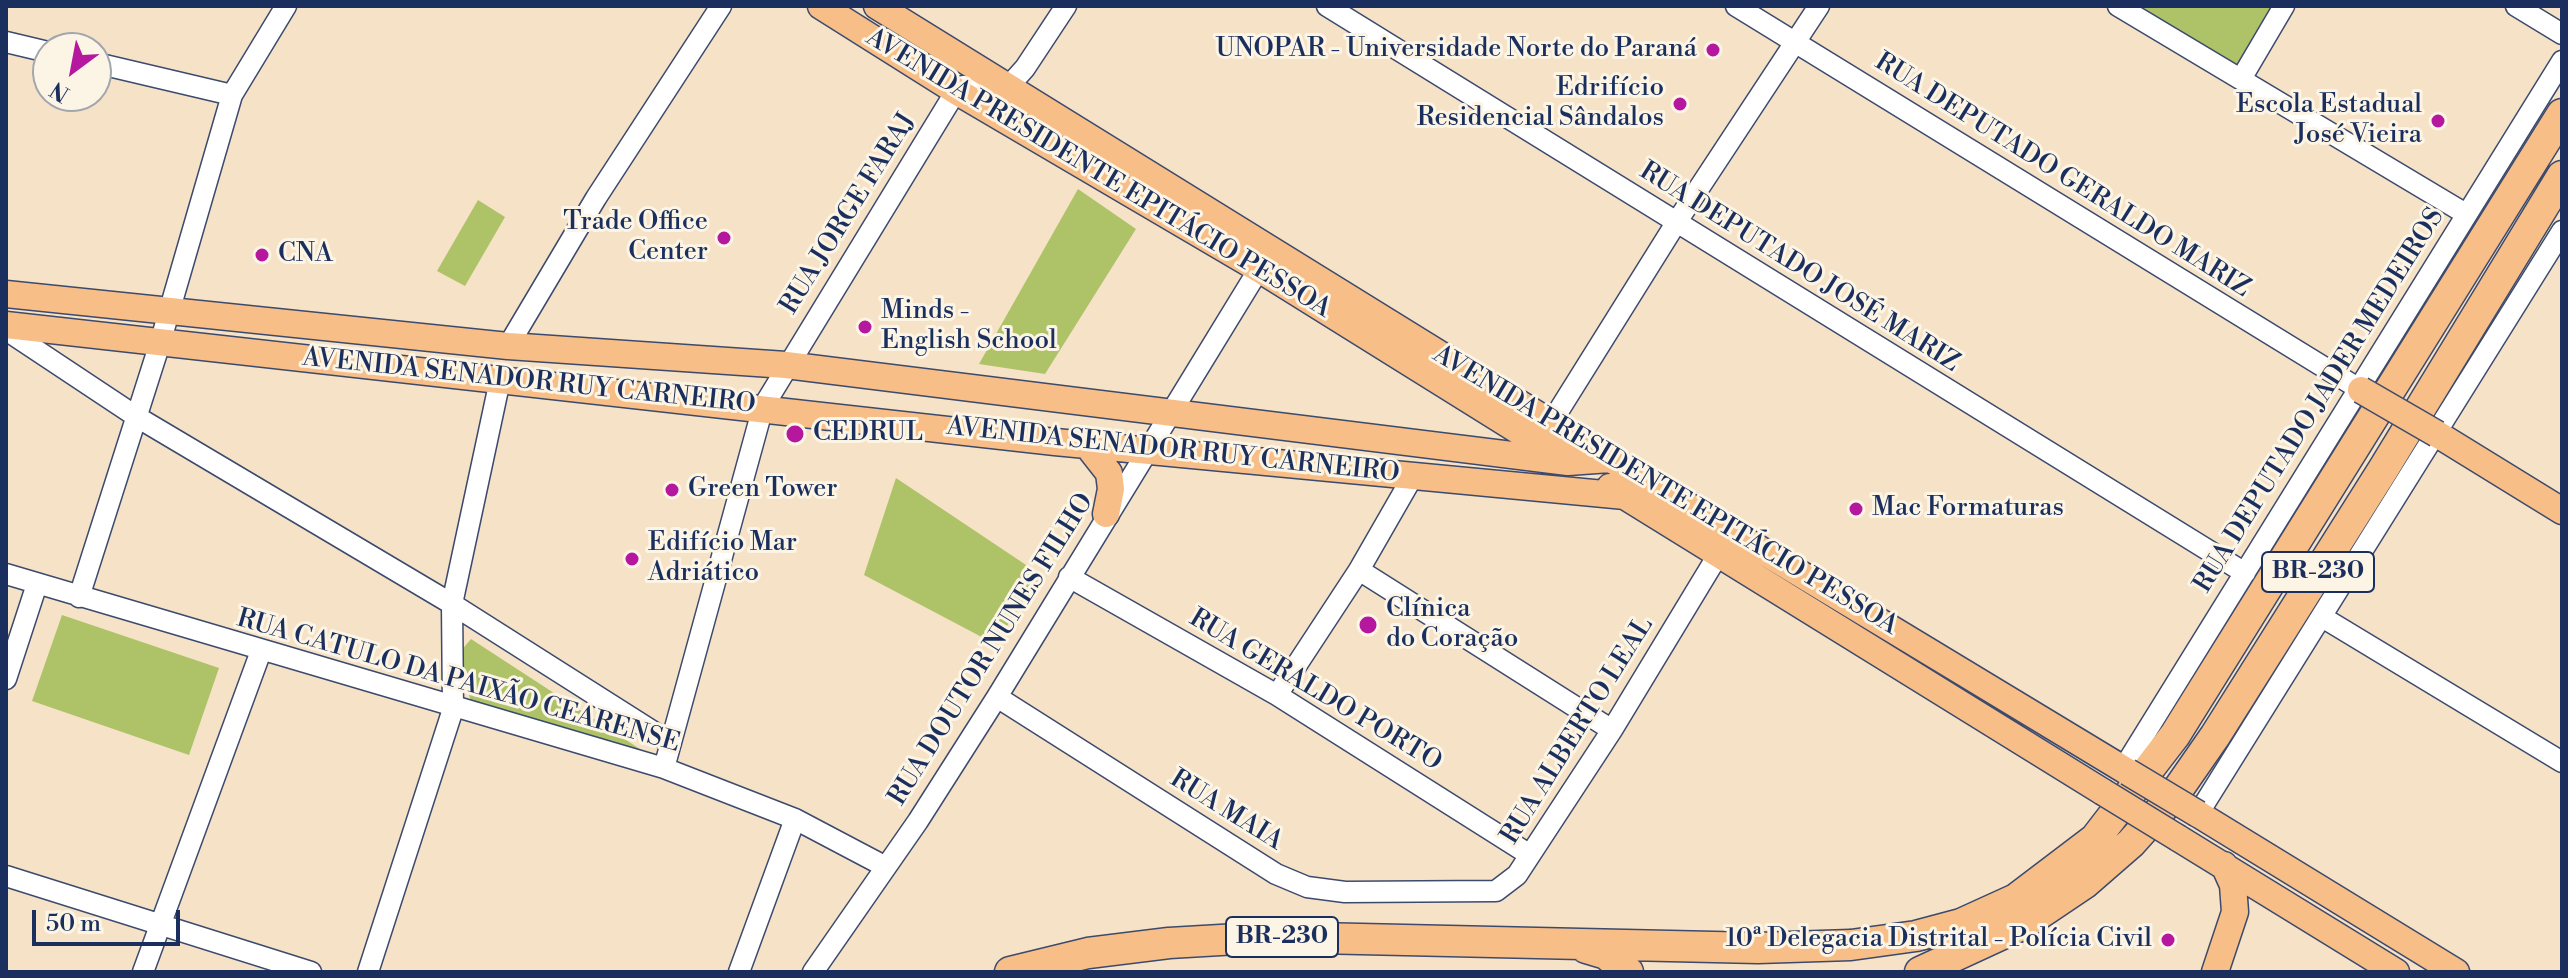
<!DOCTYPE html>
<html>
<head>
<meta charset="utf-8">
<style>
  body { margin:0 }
  #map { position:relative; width:2568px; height:978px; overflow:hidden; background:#f5e2c7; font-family:"Libre Bodoni",serif }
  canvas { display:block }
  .frame { position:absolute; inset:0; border:8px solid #1b2f5e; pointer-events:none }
  .north { position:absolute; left:32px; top:32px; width:80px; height:80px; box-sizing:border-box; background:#fcf5e5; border:2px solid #a2a6af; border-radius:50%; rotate:212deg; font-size:22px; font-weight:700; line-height:32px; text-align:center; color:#1b2f5e }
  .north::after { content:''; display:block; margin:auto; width:28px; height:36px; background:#b5179e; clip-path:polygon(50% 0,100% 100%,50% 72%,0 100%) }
  .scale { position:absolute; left:32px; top:910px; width:148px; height:36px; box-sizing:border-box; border:4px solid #1b2f5e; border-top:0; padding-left:10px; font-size:24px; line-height:28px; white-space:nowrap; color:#1b2f5e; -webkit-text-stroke:6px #fcf5e5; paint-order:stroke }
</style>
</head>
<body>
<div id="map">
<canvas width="2568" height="978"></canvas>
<div class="frame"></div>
<div class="north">N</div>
<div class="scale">50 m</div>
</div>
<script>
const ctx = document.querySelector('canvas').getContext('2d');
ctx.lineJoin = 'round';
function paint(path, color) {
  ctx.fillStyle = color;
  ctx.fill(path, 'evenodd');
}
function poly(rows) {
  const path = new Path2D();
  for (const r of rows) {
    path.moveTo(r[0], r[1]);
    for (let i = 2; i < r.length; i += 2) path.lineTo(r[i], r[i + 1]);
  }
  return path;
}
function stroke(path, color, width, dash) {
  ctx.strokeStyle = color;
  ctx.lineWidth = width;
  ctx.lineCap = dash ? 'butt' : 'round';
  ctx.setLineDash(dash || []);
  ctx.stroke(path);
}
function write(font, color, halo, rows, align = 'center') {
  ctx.font = font + ' "Libre Bodoni",serif';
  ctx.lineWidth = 6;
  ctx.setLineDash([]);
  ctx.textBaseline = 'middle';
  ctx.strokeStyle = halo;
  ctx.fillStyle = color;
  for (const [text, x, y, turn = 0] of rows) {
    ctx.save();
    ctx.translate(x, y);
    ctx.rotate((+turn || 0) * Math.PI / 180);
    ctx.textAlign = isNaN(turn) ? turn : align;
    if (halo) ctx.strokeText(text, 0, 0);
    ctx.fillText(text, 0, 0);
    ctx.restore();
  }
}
paint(poly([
  [2130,6,2275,6,2234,70],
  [1078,189,1136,229,1045,374,979,364],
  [478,200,505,217,465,286,437,271],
  [896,478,1041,575,995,644,864,575],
  [62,615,219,668,189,755,32,701],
  [471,639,646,753,472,708,460,652]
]), '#aec367');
const minor = poly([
  [1327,6,2245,573],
  [1736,6,2361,390],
  [2118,6,2466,214],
  [2516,6,2562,34],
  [6,42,48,52],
  [96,63,232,95],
  [2241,79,2284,6],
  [6,330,137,417,452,604,671,743],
  [508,346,596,198,721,6],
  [1551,423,1676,223,1819,6],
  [1359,570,1612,730],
  [6,574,664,768,795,819,886,867],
  [1069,577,1277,695,1530,855],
  [79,597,160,343,232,95,286,6],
  [2322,617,2562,762],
  [6,679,37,584],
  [1277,695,1359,570,1413,476],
  [997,697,1276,874,1307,887,1345,892,1496,891,1517,875,1612,730,1718,555],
  [664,768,763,407,956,91,963,86,1008,87,1025,68,1066,6],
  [2123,769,2562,61],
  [2198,814,2562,231],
  [6,876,311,972],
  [143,972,261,651],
  [368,972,453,709,452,604,500,380],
  [739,972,795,819],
  [813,972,918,821,997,697,1259,269]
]);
const major = poly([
  [821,6,956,91,1259,269,1559,456],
  [877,6,1551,423,2128,772],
  [6,294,508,346,786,365,1568,462,1610,459],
  [6,325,1055,442,1625,496],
  [2437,434,2562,511],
  [1087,445,1109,473,1111,489,1106,514],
  [1610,487,2103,792],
  [2198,814,2456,972],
  [2178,838,2396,972],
  [2215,972,2235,912,2233,885,2224,865]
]);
const highway = poly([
  [1586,948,1606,954,1628,972],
  [1010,972,1088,953,1169,943,1272,937,1758,948,1851,945,1916,936,1961,924,2016,899,2095,839,2175,735,2562,114],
  [1920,972,2024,924,2085,883,2131,843,2174,795,2215,736,2384,468,2562,176]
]);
stroke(minor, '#3c4a6e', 23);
stroke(major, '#3c4a6e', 29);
stroke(highway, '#3c4a6e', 33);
stroke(minor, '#fff', 20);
stroke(major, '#f7be87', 26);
stroke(highway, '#f7be87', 30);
const majorBridge = poly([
  [2361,390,2437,434],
  [2128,772,2198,814],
  [2103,792,2178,838]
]);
stroke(majorBridge, '#3c4a6e', 29, []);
stroke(majorBridge, '#f7be87', 26);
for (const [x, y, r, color] of [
  [1713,50,8,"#b5179e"],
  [1680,104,8,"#b5179e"],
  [2438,121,8,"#b5179e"],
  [724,238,8,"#b5179e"],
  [262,255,8,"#b5179e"],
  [865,327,8,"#b5179e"],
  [795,434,10,"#b5179e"],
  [672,490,8,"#b5179e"],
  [1856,509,8,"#b5179e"],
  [632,559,8,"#b5179e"],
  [1368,625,10,"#b5179e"],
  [2168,940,8,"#b5179e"]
]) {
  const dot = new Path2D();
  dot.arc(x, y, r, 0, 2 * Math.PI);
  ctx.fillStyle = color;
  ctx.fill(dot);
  stroke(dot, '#fcf5e5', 3);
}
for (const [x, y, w] of [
  [2318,572,112],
  [1282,937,112]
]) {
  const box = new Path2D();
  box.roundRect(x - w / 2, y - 20, w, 40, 6);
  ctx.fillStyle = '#fcf5e5';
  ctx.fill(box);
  stroke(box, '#1b2f5e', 2);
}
write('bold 24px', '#1b2f5e', null, [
  ["BR-230",2318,572],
  ["BR-230",1282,937]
]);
write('26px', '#1b2f5e', '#fcf5e5', [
  ["UNOPAR - Universidade Norte do Paraná",1697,50,"right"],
  ["Edrifício",1664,89,"right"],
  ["Residencial Sândalos",1664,119,"right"],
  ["Escola Estadual",2422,106,"right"],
  ["José Vieira",2422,136,"right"],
  ["Trade Office",708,223,"right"],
  ["Center",708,253,"right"],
  ["CNA",278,255],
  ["Minds -",881,312],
  ["English School",881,342],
  ["CEDRUL",813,434],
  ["Green Tower",688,490],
  ["Mac Formaturas",1872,509],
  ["Edifício Mar",648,544],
  ["Adriático",648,574],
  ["Clínica",1386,610],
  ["do Coração",1386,640],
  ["10ª Delegacia Distrital - Polícia Civil",2152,940,"right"]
], 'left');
write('26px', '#1b2f5e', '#fcf5e5', [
  ["AVENIDA PRESIDENTE EPITÁCIO PESSOA",1098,174,31],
  ["RUA DEPUTADO GERALDO MARIZ",2062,176,32],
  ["RUA JORGE FARAJ",849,214,-58],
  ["RUA DEPUTADO JOSÉ MARIZ",1799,268,32],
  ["AVENIDA SENADOR RUY CARNEIRO",529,382,6],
  ["RUA DEPUTADO JADER MEDEIROS",2320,401,-58],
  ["AVENIDA SENADOR RUY CARNEIRO",1173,451,6],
  ["AVENIDA PRESIDENTE EPITÁCIO PESSOA",1665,491,31],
  ["RUA DOUTOR NUNES FILHO",992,650,-58],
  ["RUA CATULO DA PAIXÃO CEARENSE",458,682,16],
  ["RUA GERALDO PORTO",1315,691,31],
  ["RUA ALBERTO LEAL",1578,731,-58],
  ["RUA MAIA",1226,811,32]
]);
</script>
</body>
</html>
